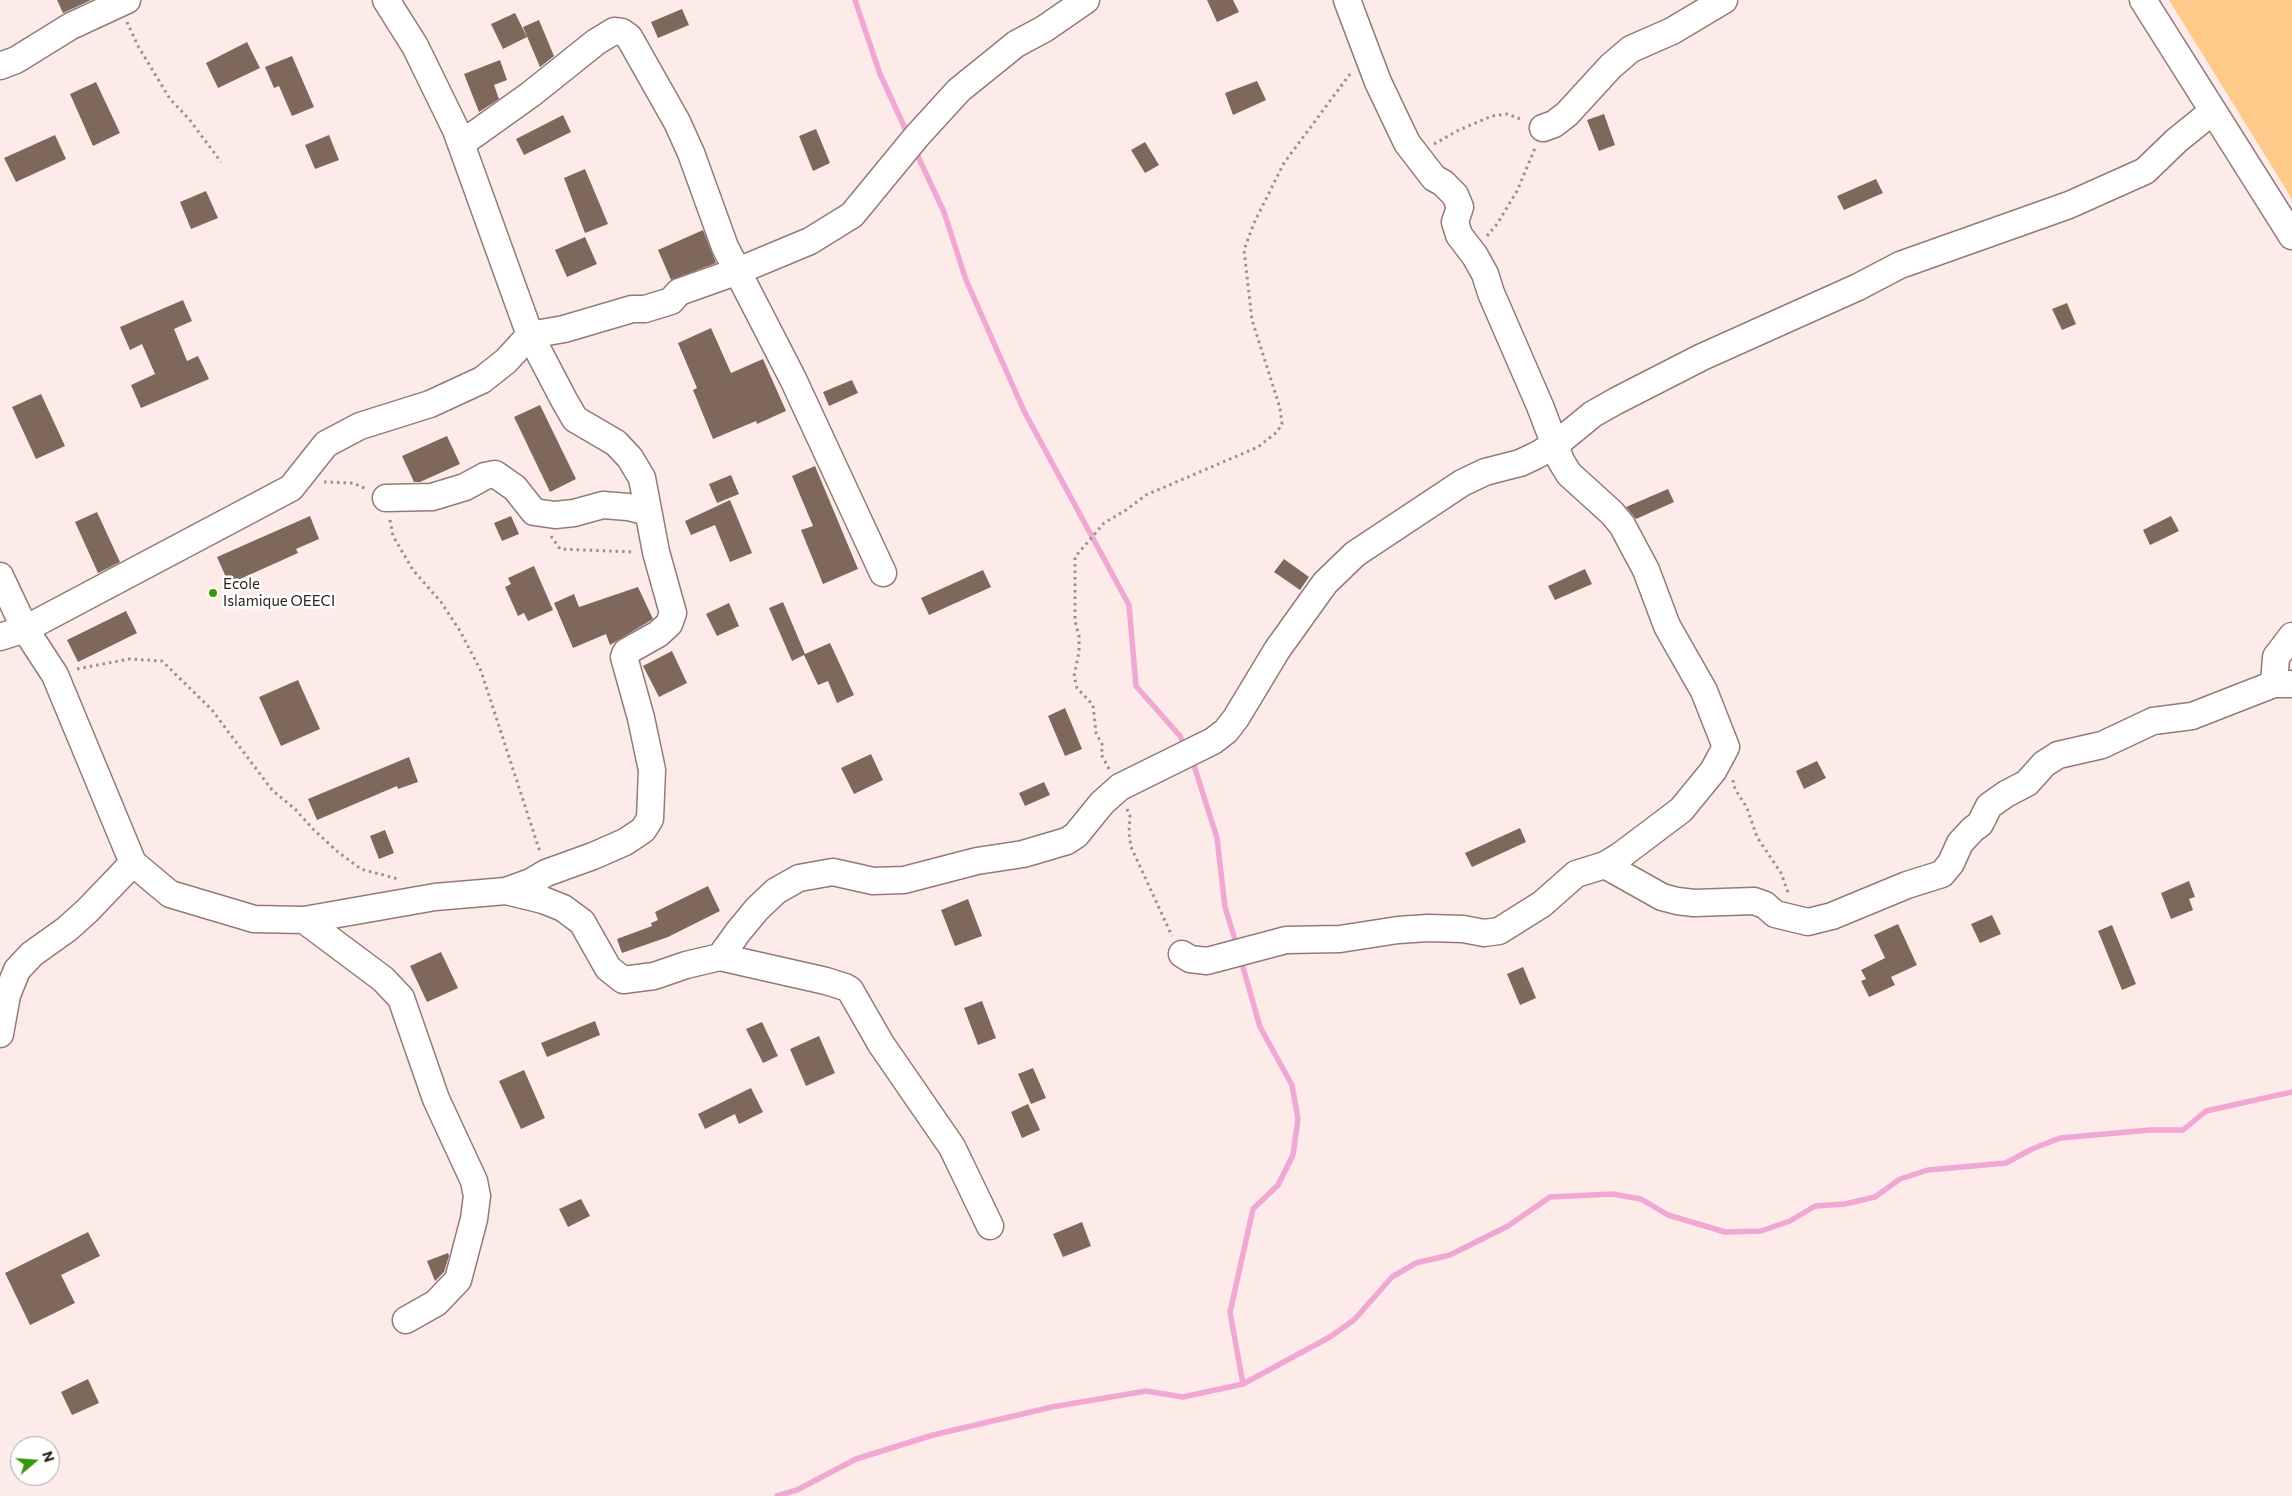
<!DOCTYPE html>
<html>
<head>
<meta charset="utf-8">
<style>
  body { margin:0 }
  #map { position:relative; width:2292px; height:1496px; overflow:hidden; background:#fdebe9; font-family:Commissioner,sans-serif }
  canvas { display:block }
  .north { position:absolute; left:10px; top:1436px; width:50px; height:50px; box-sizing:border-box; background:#fff; border:1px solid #aba7a6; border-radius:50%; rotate:72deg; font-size:14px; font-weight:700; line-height:20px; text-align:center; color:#2d2221 }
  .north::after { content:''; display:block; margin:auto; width:18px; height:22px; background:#3b950c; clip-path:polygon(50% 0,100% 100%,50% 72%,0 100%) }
</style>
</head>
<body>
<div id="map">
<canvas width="2292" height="1496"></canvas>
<div class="north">N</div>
</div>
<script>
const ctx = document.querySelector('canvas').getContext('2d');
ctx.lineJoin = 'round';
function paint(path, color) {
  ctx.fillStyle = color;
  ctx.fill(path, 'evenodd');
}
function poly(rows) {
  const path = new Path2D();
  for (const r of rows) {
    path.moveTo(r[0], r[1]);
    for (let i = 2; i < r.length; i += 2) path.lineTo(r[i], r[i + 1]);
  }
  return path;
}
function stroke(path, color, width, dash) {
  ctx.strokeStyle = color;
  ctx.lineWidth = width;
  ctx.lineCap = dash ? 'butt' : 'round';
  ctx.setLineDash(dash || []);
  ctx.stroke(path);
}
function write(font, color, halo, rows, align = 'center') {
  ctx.font = font + ' Commissioner,sans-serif';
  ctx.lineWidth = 5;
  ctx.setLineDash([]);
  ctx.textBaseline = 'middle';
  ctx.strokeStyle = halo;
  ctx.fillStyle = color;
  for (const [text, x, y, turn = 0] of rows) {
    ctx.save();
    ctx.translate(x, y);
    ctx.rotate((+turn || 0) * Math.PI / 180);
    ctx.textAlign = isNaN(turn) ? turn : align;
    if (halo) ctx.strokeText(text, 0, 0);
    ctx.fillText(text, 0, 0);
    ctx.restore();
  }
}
paint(poly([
  [2169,0,2292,0,2292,199]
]), '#feca8a');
stroke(poly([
  [855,0,880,74,908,135],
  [915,150,944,212,966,280,1024,411,1129,605,1136,686,1180,736,1185,746],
  [1192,759,1217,838,1225,907,1237,946],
  [1241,960,1260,1027,1292,1085,1298,1119,1293,1155,1278,1185,1253,1209,1230,1312,1243,1384],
  [777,1496,797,1490,856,1459,933,1435,1052,1407,1146,1391,1183,1397,1243,1384,1330,1337,1354,1320,1392,1277,1416,1263,1450,1255,1508,1226,1550,1197,1612,1194,1641,1199,1668,1215,1725,1232,1761,1231,1790,1221,1815,1206,1845,1204,1875,1197,1900,1179,1928,1170,2006,1163,2032,1149,2060,1138,2150,1130,2183,1130,2206,1111,2292,1092]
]), '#f0a7d4', 5.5);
paint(poly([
  [57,0,91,0,63,13],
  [1207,0,1233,0,1239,12,1217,22],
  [682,9,689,25,658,38,651,22],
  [515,13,527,37,503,49,491,24],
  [539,20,554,56,540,67,523,27],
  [247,42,260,68,218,88,206,63],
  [292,56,314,107,292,116,279,86,274,88,265,67],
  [500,60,507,80,494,85,499,99,479,112,464,74],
  [1257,81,1266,100,1233,115,1225,93],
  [96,82,120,133,93,146,70,94],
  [1604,114,1615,145,1599,151,1587,120],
  [563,115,571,132,524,155,516,139],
  [816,129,830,163,813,171,799,136],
  [55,135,66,159,16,182,4,158],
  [329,135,339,160,315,169,305,145],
  [1145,142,1159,165,1145,173,1131,150],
  [585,169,608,224,585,233,564,178],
  [1876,179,1883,193,1844,210,1837,196],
  [206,191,218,218,191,229,180,202],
  [703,230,716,263,671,280,658,250],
  [585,237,597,264,567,277,555,250],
  [183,300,192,321,174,329,187,361,198,356,209,379,141,408,131,385,155,374,142,344,130,350,120,327],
  [2067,303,2076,324,2062,330,2052,309],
  [711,328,731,373,763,359,786,411,757,424,756,421,713,439,693,390,697,388,678,343],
  [852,380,858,393,829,406,823,392],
  [41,394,65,446,36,459,12,407],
  [540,405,576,479,550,492,514,417],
  [447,436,460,464,420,482,414,482,402,456],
  [815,466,858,569,823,584,801,530,813,526,792,476],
  [731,475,739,494,717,503,709,484],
  [1668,489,1674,502,1636,519,1626,507],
  [730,500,752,553,730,562,715,525,691,535,685,521],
  [97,512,120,562,98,573,75,522],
  [310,516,319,539,296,549,298,553,229,584,217,557],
  [511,516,519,534,502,541,494,523],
  [2171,516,2179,531,2150,545,2143,530],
  [1284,559,1309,577,1300,590,1274,572],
  [534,566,553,610,528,621,524,613,518,616,505,587,511,584,508,578],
  [1585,569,1592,584,1555,600,1548,586],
  [983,570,991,587,929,615,921,598],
  [638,587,653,619,610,645,606,634,573,648,554,603,574,594,579,607],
  [783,602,805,654,830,643,854,695,837,703,828,681,818,685,804,655,792,661,769,608],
  [729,603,739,626,717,636,706,614],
  [126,611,137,633,78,662,67,640],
  [672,651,687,683,659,697,643,666],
  [298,680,320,729,281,746,259,697],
  [1065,708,1082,749,1065,756,1048,716],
  [871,754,883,780,854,794,841,768],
  [409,757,418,782,398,789,397,786,317,820,308,799],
  [1817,761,1826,778,1804,789,1796,771],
  [1044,782,1050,795,1025,806,1019,793],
  [1520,828,1526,842,1472,867,1465,853],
  [385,830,394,853,379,859,370,836],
  [2189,881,2195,897,2189,899,2193,910,2171,919,2161,893],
  [708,886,720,911,668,937,622,953,617,939,652,926,651,923,658,920,655,912],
  [968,899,982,936,955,946,941,910],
  [1992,915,2001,934,1980,943,1971,924],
  [1898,924,1917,965,1891,977,1895,985,1869,997,1861,981,1866,979,1861,970,1885,958,1874,935],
  [2112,925,2136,984,2122,990,2098,931],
  [441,952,458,988,427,1002,410,966],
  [1523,967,1536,998,1520,1005,1507,974],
  [982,1001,996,1038,978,1045,964,1008],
  [595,1021,600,1035,547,1057,541,1043],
  [762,1022,778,1056,763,1063,746,1029],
  [819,1036,835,1073,806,1086,790,1049],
  [1033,1068,1046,1098,1031,1104,1018,1074],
  [524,1070,545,1118,521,1129,499,1081],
  [751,1088,763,1112,739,1124,735,1114,705,1129,698,1114],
  [1028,1104,1040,1130,1022,1138,1011,1112],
  [581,1199,590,1216,568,1227,559,1209],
  [1082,1222,1091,1246,1063,1257,1053,1234],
  [88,1232,100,1256,61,1275,75,1303,30,1325,5,1273],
  [448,1253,449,1256,444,1272,435,1281,427,1261],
  [88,1379,99,1403,72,1415,61,1392]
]), '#7e685c');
const minor = poly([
  [386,0,415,46,456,130,530,335,564,400,575,419,616,443,630,458,642,478,656,552,673,613,669,624,658,634,626,652,624,657,641,718,652,770,650,819,643,830,625,842,593,856,546,873,531,882,506,891],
  [1347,0,1378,82,1407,143,1434,178,1443,183,1455,195,1460,207,1455,222,1459,235,1475,256,1485,274,1491,293,1540,406,1561,461,1569,474,1612,513,1622,525,1646,570,1667,626,1704,691,1726,747,1713,771,1681,810,1620,856,1605,865,1662,897,1677,901,1694,903,1754,901,1765,905,1775,914,1808,922,1832,916,1907,885,1942,874,1951,863,1960,843,1973,829,1980,824,1989,806,2006,794,2027,783,2044,764,2058,755,2102,745,2153,721,2192,716,2274,684,2292,684],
  [2143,0,2292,236],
  [0,66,16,60,71,26,127,0],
  [1543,128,1554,124,1567,114,1611,66,1631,49,1672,31,1724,0],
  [461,144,531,94,596,42,614,31,622,32,629,37,677,122,691,153,725,247,793,379,883,573],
  [386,498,432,497,465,487,485,476,495,474,515,488,534,512,555,515,574,513,603,505,628,507,648,512],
  [0,576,25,629,55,675,133,863,170,894,254,919,304,920,435,897,506,891,543,900,563,908,582,922,608,968,623,980,654,976,686,965,720,957,738,932,757,909,776,891,799,878,833,872,873,881,904,880,977,861,1023,854,1067,841,1076,835,1102,803,1120,787,1213,741,1226,731,1236,718,1277,650,1325,583,1355,554,1462,483,1485,472,1520,463,1535,456,1555,445,1593,414,1616,401,1702,357,1858,287,1900,265,2069,205,2145,171,2176,141,2213,111],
  [0,637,25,629,291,488,326,444,360,426,430,404,482,380,506,361,530,335,564,329,632,309,645,309,671,301,679,292,738,271,810,241,852,215,917,136,959,90,1016,44,1044,29,1086,0],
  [2274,684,2276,657,2292,636],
  [304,920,383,979,401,998,436,1099,474,1181,477,1196,474,1219,458,1280,436,1303,406,1320],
  [1182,954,1190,959,1207,961,1286,940,1340,939,1398,930,1428,928,1463,929,1484,933,1499,931,1542,904,1576,874,1605,865],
  [720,957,826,981,845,987,850,990,881,1044,952,1147,990,1226],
  [0,1034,7,995,17,970,32,954,67,929,87,911,133,863]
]);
stroke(minor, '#947a76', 29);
stroke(poly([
  [127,22,138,46,170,99,189,119,221,162],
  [1434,144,1459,130,1492,116,1507,114,1523,120],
  [1487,236,1497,224,1517,191,1535,148],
  [324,482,353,483,366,489],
  [390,520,393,536,413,570,441,602,460,631,481,671,540,852],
  [551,536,560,549,634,552],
  [77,669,129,659,162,661,212,710,272,790,295,809,313,829,338,852,361,869,398,879],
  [1109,769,1101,754,1103,746,1096,733,1093,705,1077,688,1074,676,1079,652,1079,636,1075,621,1075,557,1104,523,1126,510,1146,495,1258,447,1277,432,1282,424,1280,408,1252,320,1244,250,1254,223,1284,163,1350,74],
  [1733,780,1735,789,1747,808,1757,837,1781,873,1789,895],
  [1127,809,1130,816,1129,833,1131,847,1172,936]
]), '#9d8e8c', 3, [2.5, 4]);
stroke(minor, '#fff', 26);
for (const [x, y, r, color] of [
  [213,593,5,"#3b950c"]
]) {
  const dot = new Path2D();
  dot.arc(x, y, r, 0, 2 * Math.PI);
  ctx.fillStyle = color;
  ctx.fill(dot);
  stroke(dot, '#fff', 2);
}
write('15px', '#2d2221', '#fff', [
  ["Ecole",223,584],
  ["Islamique OEECI",223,601]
], 'left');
</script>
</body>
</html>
